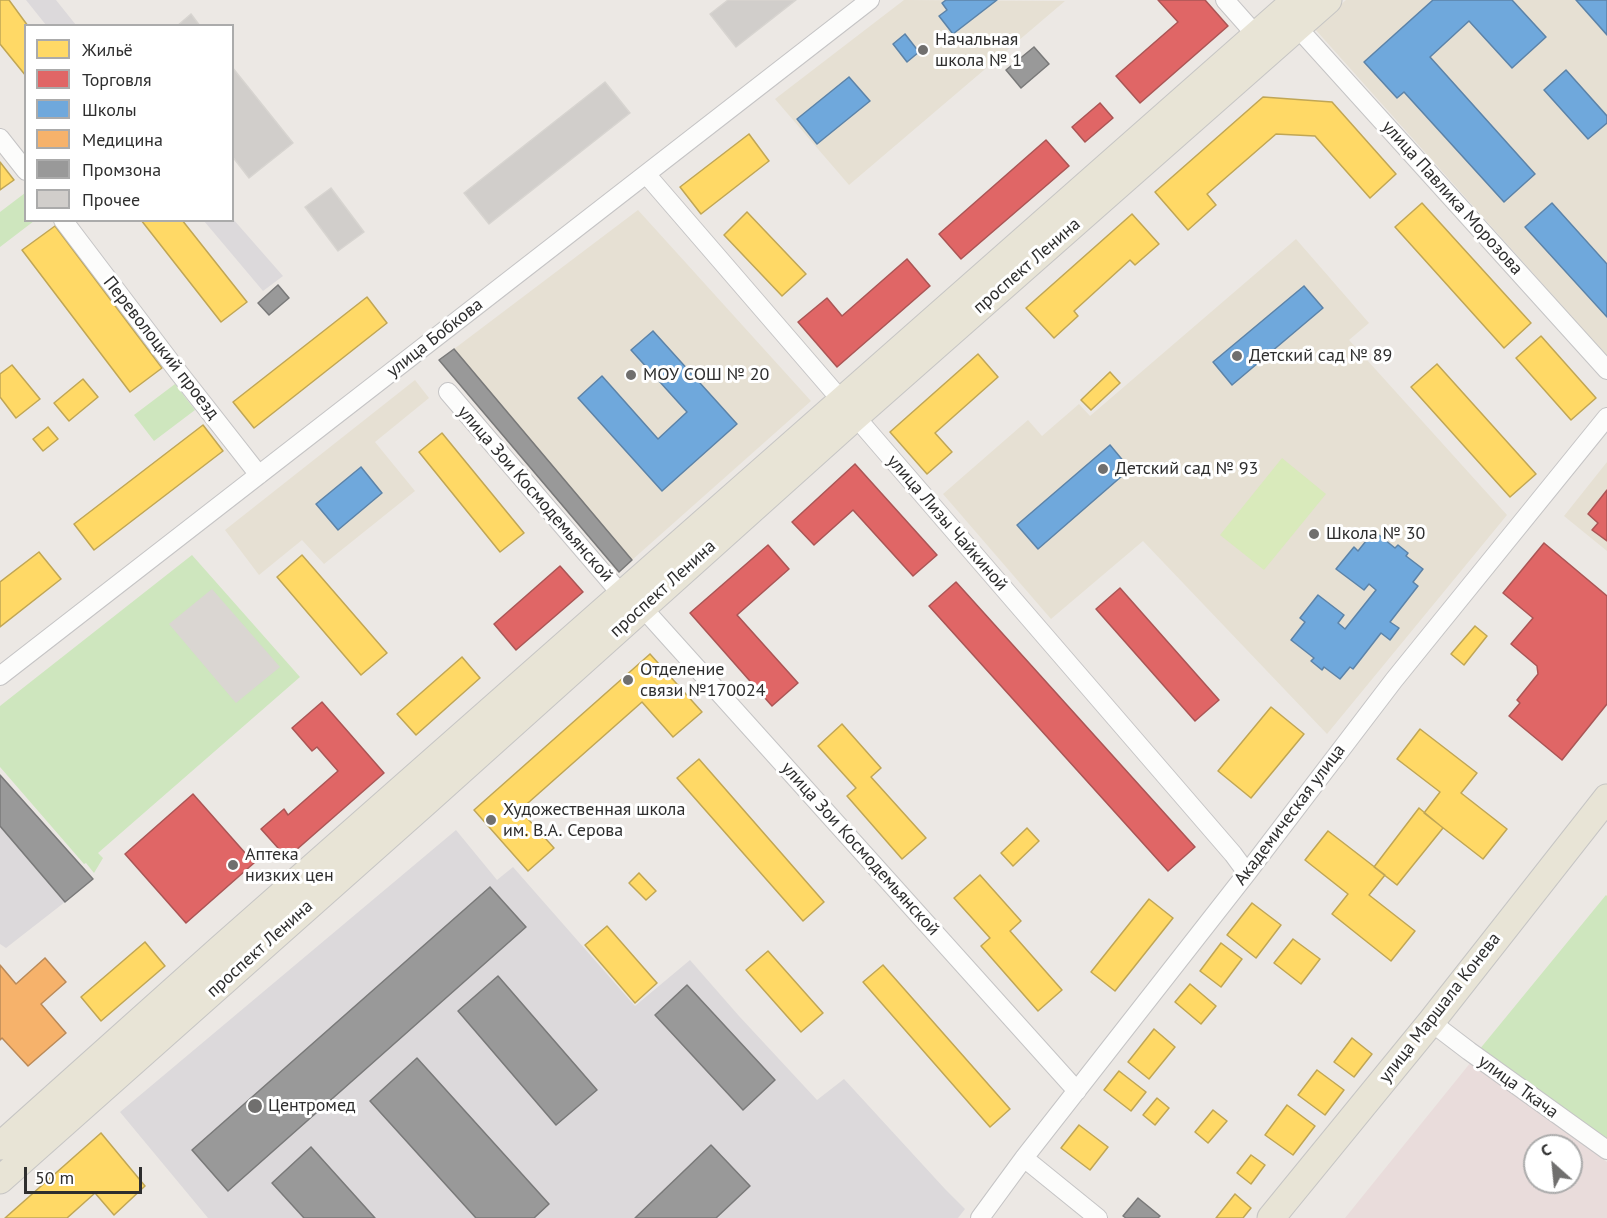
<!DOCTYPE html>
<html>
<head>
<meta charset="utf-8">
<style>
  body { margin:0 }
  #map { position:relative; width:1607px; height:1218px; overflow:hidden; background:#ece8e4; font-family:"PT Sans",sans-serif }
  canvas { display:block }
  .legend { position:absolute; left:24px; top:24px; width:210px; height:198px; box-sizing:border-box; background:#fff; border:2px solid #ababab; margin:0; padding:8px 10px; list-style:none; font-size:18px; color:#2e2e2e }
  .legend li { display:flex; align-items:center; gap:12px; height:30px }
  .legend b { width:30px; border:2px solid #ababab }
  .north { position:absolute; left:1523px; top:1134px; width:60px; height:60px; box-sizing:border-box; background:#fff; border:2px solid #ababab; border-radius:50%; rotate:333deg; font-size:16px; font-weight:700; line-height:24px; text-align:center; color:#2e2e2e }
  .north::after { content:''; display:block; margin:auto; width:21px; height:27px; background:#706f6e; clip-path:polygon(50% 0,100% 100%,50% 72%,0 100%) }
  .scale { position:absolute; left:24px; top:1167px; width:118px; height:27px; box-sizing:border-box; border:3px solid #2e2e2e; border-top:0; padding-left:8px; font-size:18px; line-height:21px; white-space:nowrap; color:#2e2e2e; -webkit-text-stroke:4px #fff; paint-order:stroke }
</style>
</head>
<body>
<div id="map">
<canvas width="1607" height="1218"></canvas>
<ul class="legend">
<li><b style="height:16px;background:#ffd966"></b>Жильё</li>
<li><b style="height:16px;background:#e06666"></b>Торговля</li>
<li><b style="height:16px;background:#6fa8dc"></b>Школы</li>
<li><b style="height:16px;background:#f6b26b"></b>Медицина</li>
<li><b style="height:16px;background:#999"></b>Промзона</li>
<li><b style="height:16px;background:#d1cecb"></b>Прочее</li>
</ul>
<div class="north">С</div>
<div class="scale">50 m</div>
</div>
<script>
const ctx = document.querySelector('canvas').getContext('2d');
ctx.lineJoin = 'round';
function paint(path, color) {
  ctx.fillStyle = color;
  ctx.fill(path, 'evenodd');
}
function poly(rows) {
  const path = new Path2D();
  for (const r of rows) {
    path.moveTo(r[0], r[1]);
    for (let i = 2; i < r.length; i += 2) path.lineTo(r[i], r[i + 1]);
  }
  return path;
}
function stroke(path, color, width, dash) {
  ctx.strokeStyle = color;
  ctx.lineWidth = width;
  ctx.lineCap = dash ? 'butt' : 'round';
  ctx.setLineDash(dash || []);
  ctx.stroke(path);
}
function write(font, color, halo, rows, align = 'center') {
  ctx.font = font + ' "PT Sans",sans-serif';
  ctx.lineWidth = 6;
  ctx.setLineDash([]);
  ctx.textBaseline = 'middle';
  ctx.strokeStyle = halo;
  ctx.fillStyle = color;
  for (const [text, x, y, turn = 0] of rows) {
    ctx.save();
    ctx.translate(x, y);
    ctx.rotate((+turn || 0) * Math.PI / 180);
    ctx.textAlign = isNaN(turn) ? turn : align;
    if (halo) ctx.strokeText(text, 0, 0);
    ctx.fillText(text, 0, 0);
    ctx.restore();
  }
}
paint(poly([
  [26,0,56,0,76,25,46,25],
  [233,219,283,276,263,291,204,221,232,220],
  [0,826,65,902,6,948,0,944],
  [456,830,497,880,513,867,635,1006,690,960,739,1016,817,1100,844,1079,945,1189,965,1209,958,1218,208,1218,120,1112]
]), '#dcd9db');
paint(poly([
  [904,0,1065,1,849,185,775,99],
  [1346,0,1607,0,1607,356,1314,28],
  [638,210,811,401,632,560,454,349],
  [1296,239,1369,323,1349,340,1507,515,1327,734,1143,541,1051,619,943,494,1028,420,1042,436,1079,404,1090,416],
  [415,380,429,398,375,442,415,491,324,564,302,540,259,575,225,530],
  [1607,462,1607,551,1564,516]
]), '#e6e0d3');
paint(poly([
  [1471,1062,1607,1162,1607,1218,1345,1218],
  [1535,1146,1571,1146,1571,1182,1535,1182]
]), '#e9dcdb');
paint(poly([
  [25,193,26,220,34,221,0,247,0,212],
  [175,384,195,410,154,441,134,415],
  [192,555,300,677,98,853,103,858,94,873,86,863,84,864,0,767,0,706],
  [1606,895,1607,896,1607,1142,1479,1050]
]), '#cee6be');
paint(poly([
  [1282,458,1326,494,1264,570,1220,535]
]), '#d9eabb');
paint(poly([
  [212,589,280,667,236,703,169,624]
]), '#dad6d2');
const homes = poly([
  [0,0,9,0,28,26,26,26,26,76,0,44,0,0],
  [1263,97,1332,102,1396,174,1370,198,1315,136,1276,134,1207,194,1216,205,1188,230,1155,192,1263,97],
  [749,134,769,161,701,214,680,187,749,134],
  [0,162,14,180,0,190,0,162],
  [1422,203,1531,323,1504,348,1395,227,1422,203],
  [747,212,806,274,782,296,724,235,747,212],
  [1132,214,1159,244,1135,265,1130,260,1074,311,1078,316,1054,338,1026,308,1132,214],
  [141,220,182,220,247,302,221,322,141,220],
  [55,226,162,368,130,392,22,250,55,226],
  [367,297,387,323,254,428,233,402,367,297],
  [1541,336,1596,398,1571,420,1516,358,1541,336],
  [978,354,998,377,935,433,952,452,927,474,890,432,978,354],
  [1437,364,1536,474,1510,497,1411,387,1437,364],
  [12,365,40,399,16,418,0,397,0,374,12,365],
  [1110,372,1120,383,1091,410,1081,400,1110,372],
  [83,379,98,397,69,421,54,403,83,379],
  [203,425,223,451,94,550,74,524,203,425],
  [48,427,58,439,43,451,33,439,48,427],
  [442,433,524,533,500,552,419,452,442,433],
  [39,552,61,579,0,627,0,582,39,552],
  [302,555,387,653,361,675,277,577,302,555],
  [1475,626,1487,636,1464,665,1451,654,1475,626],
  [650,654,702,712,673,737,642,702,520,810,554,848,528,871,474,810,650,654],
  [462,657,480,678,416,735,397,714,462,657],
  [1271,707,1304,734,1251,798,1218,771,1271,707],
  [842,724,881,768,871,777,926,838,902,859,847,796,856,788,818,746,842,724],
  [1420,729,1477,773,1461,793,1507,829,1483,859,1424,813,1440,792,1397,759,1420,729],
  [699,759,824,902,803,921,677,778,699,759],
  [1419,808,1443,828,1397,885,1374,867,1419,808],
  [1027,828,1039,841,1013,866,1001,853,1027,828],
  [1328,831,1385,875,1369,895,1415,931,1391,961,1332,914,1348,894,1305,860,1328,831],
  [639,873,656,891,646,900,629,883,639,873],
  [980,875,1021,921,1010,931,1062,990,1038,1011,981,946,990,938,954,898,980,875],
  [1149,899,1173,918,1115,991,1091,972,1149,899],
  [1252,903,1281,925,1256,958,1227,935,1252,903],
  [607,926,657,983,635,1003,585,945,607,926],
  [1293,939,1320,959,1301,984,1274,963,1293,939],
  [145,942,165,966,101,1021,81,997,145,942],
  [1221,943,1242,959,1221,987,1200,971,1221,943],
  [768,951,823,1013,801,1032,746,970,768,951],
  [883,965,1010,1109,990,1127,863,982,883,965],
  [1190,984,1216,1006,1201,1024,1175,1002,1190,984],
  [1154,1029,1175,1047,1149,1079,1128,1062,1154,1029],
  [1352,1038,1372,1054,1354,1077,1334,1062,1352,1038],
  [1317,1070,1344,1090,1325,1115,1298,1095,1317,1070],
  [1119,1071,1146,1092,1131,1111,1104,1090,1119,1071],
  [1157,1098,1169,1108,1155,1125,1143,1115,1157,1098],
  [1287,1105,1315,1126,1293,1155,1265,1135,1287,1105],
  [1213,1110,1227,1121,1208,1143,1195,1132,1213,1110],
  [1079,1125,1108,1147,1090,1170,1061,1148,1079,1125],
  [101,1133,145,1186,114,1215,95,1193,67,1218,5,1218,101,1133],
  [1251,1155,1265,1165,1251,1184,1237,1173,1251,1155],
  [1235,1194,1251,1208,1243,1218,1216,1218,1235,1194]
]);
paint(homes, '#ffd966');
stroke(homes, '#c0a655', 1.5);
const shops = poly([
  [1158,0,1205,0,1228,26,1140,103,1116,76,1178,22,1158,0],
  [1100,103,1113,118,1085,142,1072,127,1100,103],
  [1046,140,1069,166,961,259,939,234,1046,140],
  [907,259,930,286,837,367,798,322,827,298,842,316,907,259],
  [855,464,937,555,913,576,853,510,814,545,792,522,855,464],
  [1607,490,1607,541,1592,530,1598,523,1588,514,1607,490],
  [1544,543,1607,596,1607,704,1562,760,1509,716,1520,703,1517,700,1538,674,1537,666,1511,644,1533,618,1503,593,1544,543],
  [768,545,789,569,737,615,798,683,772,706,690,613,768,545],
  [560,566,583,592,516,650,494,624,560,566],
  [956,582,1195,847,1168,871,929,606,956,582],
  [1120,588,1219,700,1195,721,1096,609,1120,588],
  [322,702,384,773,287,858,261,829,284,809,288,815,338,771,317,747,312,751,292,728,322,702],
  [193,794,254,863,186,923,125,854,193,794]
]);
paint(shops, '#e06666');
stroke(shops, '#ab5555', 1.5);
const schools = poly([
  [946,0,997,0,953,34,939,16,947,10,942,3,946,0],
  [1433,0,1512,0,1546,37,1512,68,1469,21,1430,57,1535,174,1504,202,1404,92,1397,98,1364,62,1433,0],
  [1576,0,1607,0,1607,35,1576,0],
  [905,34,919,52,907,62,893,44,905,34],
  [1566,70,1607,116,1607,123,1588,139,1544,90,1566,70],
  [849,77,870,101,817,144,797,119,849,77],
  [1552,203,1607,264,1607,317,1525,227,1552,203],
  [1304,286,1323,308,1232,385,1213,362,1304,286],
  [653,331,737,424,662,491,578,398,602,376,658,439,687,412,631,350,653,331],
  [1110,445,1130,469,1038,549,1017,525,1110,445],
  [361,467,382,493,338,530,316,504,361,467],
  [1374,531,1395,548,1398,545,1408,553,1406,556,1423,569,1413,582,1418,586,1390,622,1399,628,1390,640,1381,633,1353,669,1350,667,1340,679,1324,667,1322,670,1311,661,1314,658,1291,640,1305,622,1300,618,1318,595,1344,615,1338,623,1345,629,1376,590,1369,584,1364,590,1336,569,1354,547,1358,551,1374,531]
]);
paint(schools, '#6fa8dc');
stroke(schools, '#5c83a8', 1.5);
const health = poly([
  [45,958,66,982,41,1004,66,1033,28,1066,2,1038,0,1040,0,965,16,984,45,958]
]);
paint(health, '#f6b26b');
stroke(health, '#ba8a59', 1.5);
const industry = poly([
  [1034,47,1049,64,1021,88,1006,70,1034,47],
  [278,285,289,298,269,315,258,303,278,285],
  [454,349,632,560,619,572,439,360,454,349],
  [0,775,93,879,65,902,0,826,0,775],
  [490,887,526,927,228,1191,192,1150,490,887],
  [498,976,597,1090,556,1125,458,1011,498,976],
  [687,985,775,1080,743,1110,655,1015,687,985],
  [417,1058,549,1204,534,1218,476,1218,370,1101,417,1058],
  [711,1145,750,1186,716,1218,635,1218,711,1145],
  [311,1147,375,1218,304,1218,272,1183,311,1147],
  [1138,1198,1160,1216,1158,1218,1126,1218,1123,1216,1138,1198]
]);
paint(industry, '#999');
stroke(industry, '#797979', 1.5);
const building = poly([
  [728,0,796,0,736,47,710,14,728,0],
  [191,14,200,26,177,26,191,14],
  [232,67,293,143,249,178,232,156,232,67],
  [605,82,630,113,489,224,464,193,605,82],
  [331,188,364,232,338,251,305,207,331,188]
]);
paint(building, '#d1cecb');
stroke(building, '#d7d4d0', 1.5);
const minor = poly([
  [1225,0,1256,35],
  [1297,27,1607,370],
  [0,138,26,171],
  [646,174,1233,854,1247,873],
  [63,220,179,373,259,475],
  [448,392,622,595],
  [642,607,1077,1091],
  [0,676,870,0],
  [1431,1022,1469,1051,1607,1150],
  [1024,1158,1098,1218],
  [980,1218,1024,1158,1247,873,1394,680,1607,417]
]);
const primary = poly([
  [0,1146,220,949,1296,0],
  [0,1180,427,801,855,417,1328,0],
  [1271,1218,1431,1022,1607,798]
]);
stroke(minor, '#c5c4c5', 20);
stroke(primary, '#c6c5c4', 29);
stroke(minor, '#fcfcfb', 18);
stroke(primary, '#e8e4d6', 27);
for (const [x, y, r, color] of [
  [923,50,6,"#706f6e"],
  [1237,356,6,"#706f6e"],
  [631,375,6,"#706f6e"],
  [1103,469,6,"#706f6e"],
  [1314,534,6,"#706f6e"],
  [628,680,6,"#706f6e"],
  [491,820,6,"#706f6e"],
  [233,865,6,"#706f6e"],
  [255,1106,8,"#706f6e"]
]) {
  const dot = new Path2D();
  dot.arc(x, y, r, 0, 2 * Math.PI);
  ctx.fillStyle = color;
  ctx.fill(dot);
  stroke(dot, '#fff', 2);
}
write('18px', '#2e2e2e', '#fff', [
  ["Начальная",935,40],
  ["школа № 1",935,61],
  ["Детский сад № 89",1249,356],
  ["МОУ СОШ № 20",643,375],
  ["Детский сад № 93",1115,469],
  ["Школа № 30",1326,534],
  ["Отделение",640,670],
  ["связи №170024",640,691],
  ["Художественная школа",503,810],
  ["им. В.А. Серова",503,831],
  ["Аптека",245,855],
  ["низких цен",245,876],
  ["Центромед",268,1106]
], 'left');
write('18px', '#2e2e2e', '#fff', [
  ["улица Павлика Морозова",1452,198,48],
  ["проспект Ленина",1027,266,-41],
  ["улица Бобкова",435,338,-38],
  ["Переволоцкий проезд",161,348,52],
  ["улица Зои Космодемьянской",535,494,49],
  ["улица Лизы Чайкиной",947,523,49],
  ["проспект Ленина",663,589,-42],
  ["Академическая улица",1290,815,-53],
  ["улица Зои Космодемьянской",860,849,48],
  ["проспект Ленина",260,949,-42],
  ["улица Маршала Конева",1440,1008,-52],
  ["улица Ткача",1518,1087,36]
]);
</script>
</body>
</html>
